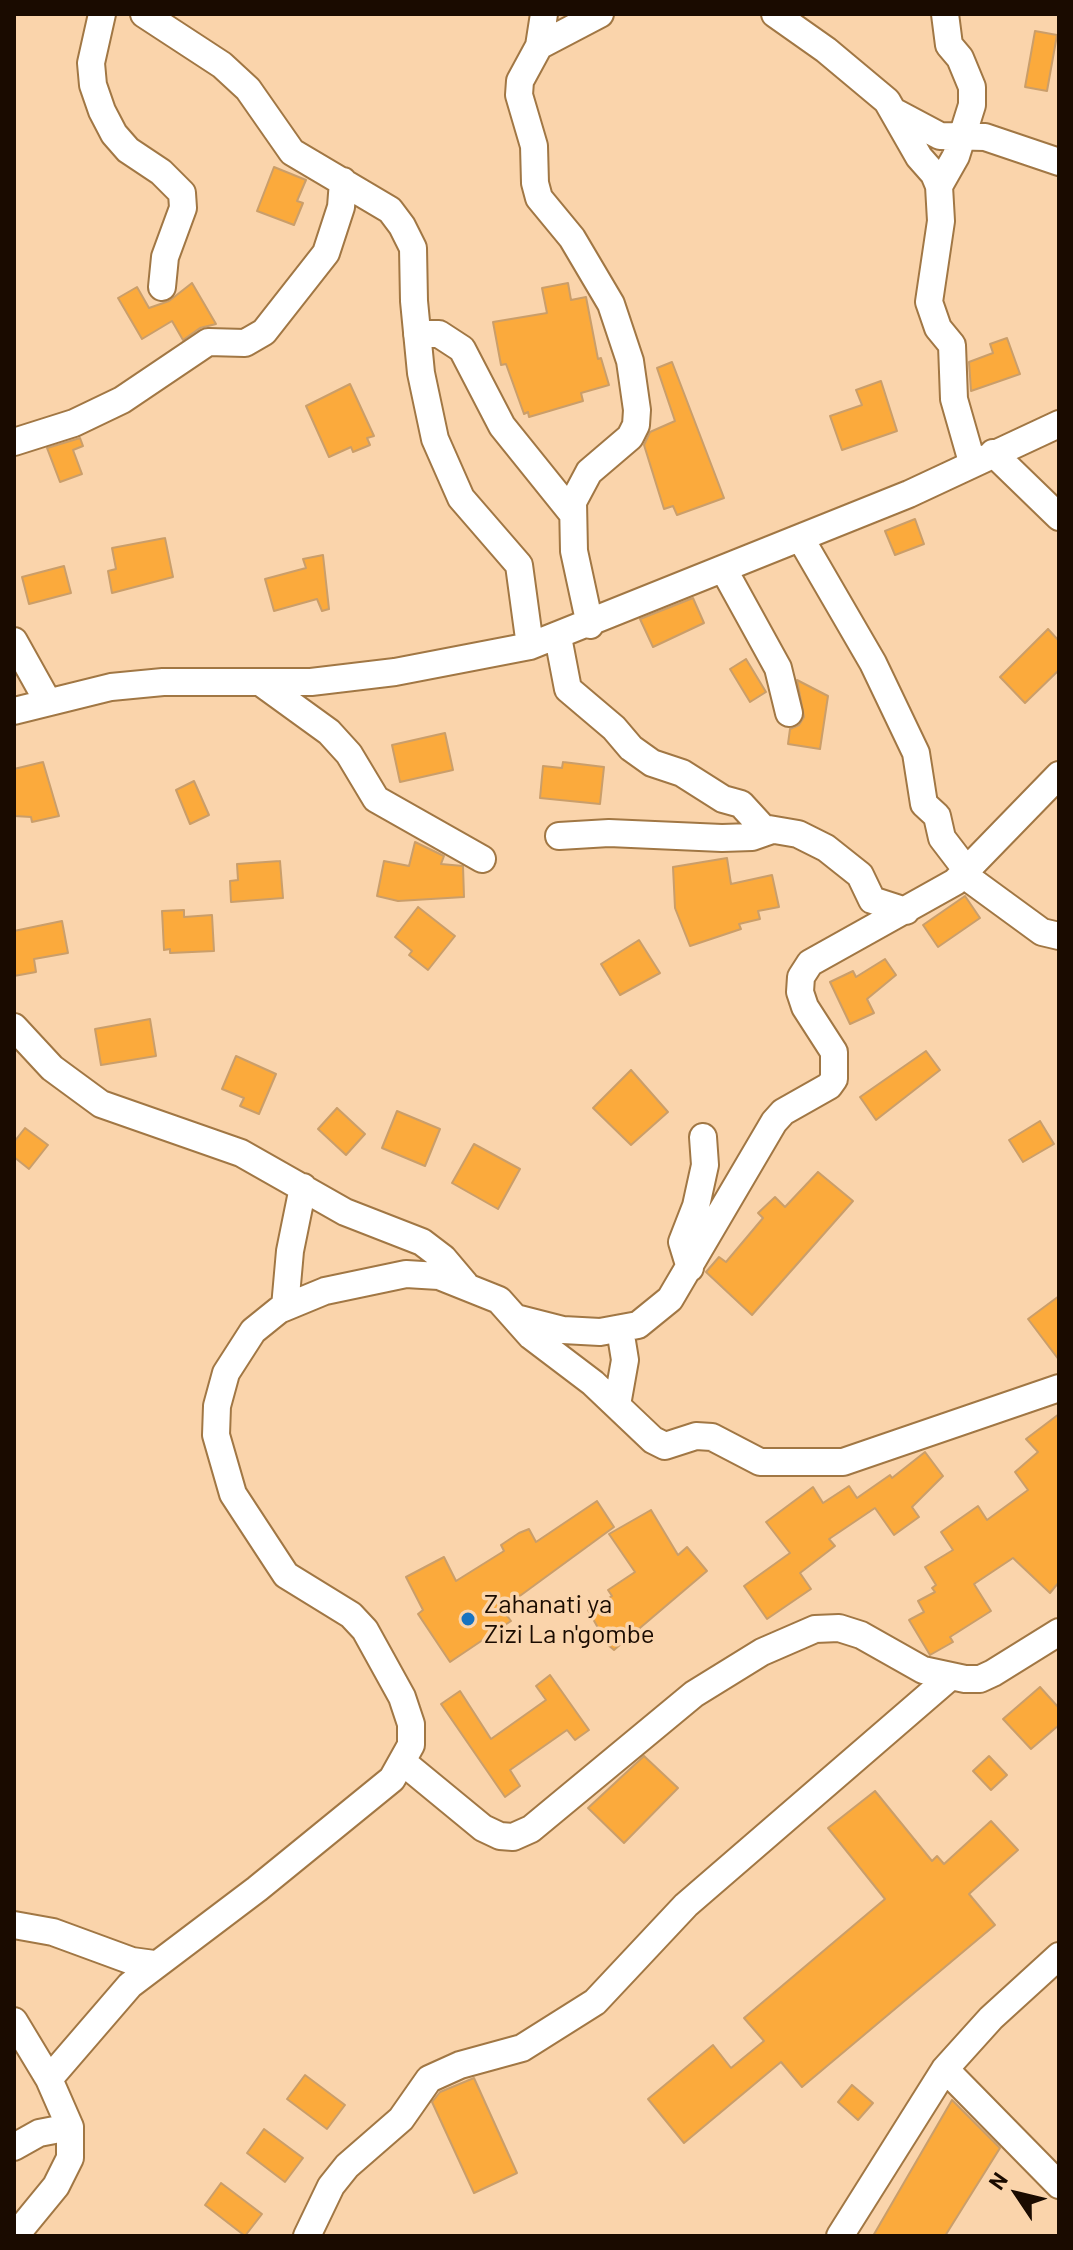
<!DOCTYPE html>
<html>
<head>
<meta charset="utf-8">
<style>
  body { margin:0 }
  #map { position:relative; width:1073px; height:2250px; overflow:hidden; background:#fad4ab; font-family:Barlow,sans-serif }
  canvas { display:block }
  .frame { position:absolute; inset:0; border:16px solid #1a0b00; pointer-events:none }
  .north { position:absolute; left:977px; top:2154px; width:80px; height:80px; -webkit-text-stroke:6px #fad4ab; paint-order:stroke; rotate:305deg; font-size:22px; font-weight:700; line-height:32px; text-align:center; color:#1a0b00 }
  .north::after { content:''; display:block; margin:auto; width:28px; height:36px; background:#1a0b00; clip-path:polygon(50% 0,100% 100%,50% 72%,0 100%) }
</style>
</head>
<body>
<div id="map">
<canvas width="1073" height="2250"></canvas>
<div class="frame"></div>
<div class="north">N</div>
</div>
<script>
const ctx = document.querySelector('canvas').getContext('2d');
ctx.lineJoin = 'round';
function paint(path, color) {
  ctx.fillStyle = color;
  ctx.fill(path, 'evenodd');
}
function poly(rows) {
  const path = new Path2D();
  for (const r of rows) {
    path.moveTo(r[0], r[1]);
    for (let i = 2; i < r.length; i += 2) path.lineTo(r[i], r[i + 1]);
  }
  return path;
}
function stroke(path, color, width, dash) {
  ctx.strokeStyle = color;
  ctx.lineWidth = width;
  ctx.lineCap = dash ? 'butt' : 'round';
  ctx.setLineDash(dash || []);
  ctx.stroke(path);
}
function write(font, color, halo, rows, align = 'center') {
  ctx.font = font + ' Barlow,sans-serif';
  ctx.lineWidth = 7;
  ctx.setLineDash([]);
  ctx.textBaseline = 'middle';
  ctx.strokeStyle = halo;
  ctx.fillStyle = color;
  for (const [text, x, y, turn = 0] of rows) {
    ctx.save();
    ctx.translate(x, y);
    ctx.rotate((+turn || 0) * Math.PI / 180);
    ctx.textAlign = isNaN(turn) ? turn : align;
    if (halo) ctx.strokeText(text, 0, 0);
    ctx.fillText(text, 0, 0);
    ctx.restore();
  }
}
const building = poly([
  [1035,31,1057,35,1047,91,1025,87,1035,31],
  [274,167,306,180,297,201,303,203,294,225,257,211,274,167],
  [192,283,216,324,200,328,183,340,172,321,142,339,118,298,137,287,149,308,169,301,192,283],
  [568,283,571,300,586,297,598,359,601,358,609,385,581,393,583,401,529,417,528,412,524,414,506,364,501,365,493,322,547,313,542,288,568,283],
  [1007,338,1020,374,971,391,969,362,993,353,990,344,1007,338],
  [672,362,724,498,677,515,673,506,664,509,644,445,650,432,675,421,657,368,672,362],
  [881,381,897,431,842,450,830,416,862,405,856,390,881,381],
  [350,384,374,436,367,438,370,445,353,452,351,447,329,457,306,406,350,384],
  [80,438,83,446,73,450,82,474,60,482,47,448,80,438],
  [915,519,924,544,895,555,885,531,915,519],
  [165,538,173,577,112,593,108,571,116,569,112,548,165,538],
  [323,555,329,609,322,611,317,599,274,611,265,579,306,568,303,559,323,555],
  [64,566,71,593,29,604,22,577,64,566],
  [693,598,704,623,653,647,640,619,693,598],
  [1048,629,1059,641,1059,670,1025,703,1000,677,1048,629],
  [746,659,766,692,750,702,730,669,746,659],
  [797,680,828,696,820,749,788,744,790,729,799,725,804,717,797,680],
  [445,733,453,770,400,782,392,745,445,733],
  [43,762,59,816,32,822,31,817,14,816,14,769,43,762],
  [563,762,604,767,600,804,540,798,543,766,562,768,563,762],
  [194,781,209,815,190,824,176,790,194,781],
  [415,842,444,856,441,864,463,866,464,897,398,901,377,896,384,861,409,866,415,842],
  [727,858,731,884,772,875,779,907,758,911,760,919,739,924,741,929,690,946,675,908,673,867,727,858],
  [280,861,283,898,231,902,230,881,238,880,237,864,280,861],
  [965,896,980,918,938,947,923,925,965,896],
  [418,907,455,936,428,970,409,955,412,951,395,937,418,907],
  [184,910,184,917,212,915,214,951,170,953,170,949,164,950,162,911,184,910],
  [62,921,68,953,34,959,36,972,14,976,14,931,62,921],
  [639,940,660,973,620,995,601,964,639,940],
  [885,959,896,975,867,999,874,1013,850,1024,830,982,853,971,856,977,885,959],
  [150,1019,156,1056,101,1065,95,1029,150,1019],
  [926,1051,940,1070,876,1120,860,1097,926,1051],
  [236,1056,276,1074,259,1114,240,1106,244,1098,222,1089,236,1056],
  [631,1070,668,1112,631,1145,593,1108,631,1070],
  [337,1108,365,1134,346,1155,318,1129,337,1108],
  [397,1111,440,1129,425,1166,382,1148,397,1111],
  [1040,1121,1054,1144,1023,1162,1009,1140,1040,1121],
  [25,1128,48,1145,29,1169,14,1157,14,1142,25,1128],
  [474,1144,520,1169,498,1209,452,1183,474,1144],
  [818,1172,853,1201,752,1315,706,1272,719,1257,726,1262,763,1218,758,1213,775,1197,785,1207,818,1172],
  [1059,1296,1059,1360,1028,1319,1059,1296],
  [1059,1414,1059,1582,1050,1593,1013,1558,974,1584,991,1611,950,1637,953,1642,930,1655,909,1620,924,1612,918,1601,935,1592,932,1588,936,1585,925,1567,953,1550,941,1532,978,1506,987,1520,1028,1490,1015,1472,1038,1452,1026,1439,1059,1414],
  [925,1452,943,1476,912,1507,919,1517,894,1535,875,1508,829,1539,835,1546,800,1573,811,1589,767,1619,744,1586,790,1553,766,1522,813,1487,823,1503,849,1486,857,1498,890,1475,892,1478,925,1452],
  [597,1501,614,1527,502,1609,511,1621,450,1662,418,1614,423,1610,406,1577,444,1557,456,1581,504,1551,501,1545,519,1533,529,1529,536,1542,597,1501],
  [651,1510,678,1555,687,1547,707,1571,614,1650,607,1644,588,1610,612,1596,608,1590,635,1572,609,1534,651,1510],
  [550,1675,589,1730,575,1740,567,1730,510,1770,520,1786,505,1797,441,1704,460,1691,491,1739,546,1700,536,1686,550,1675],
  [1040,1687,1059,1708,1059,1725,1031,1749,1003,1719,1040,1687],
  [644,1756,678,1788,624,1843,588,1808,644,1756],
  [989,1756,1007,1775,991,1790,973,1771,989,1756],
  [875,1791,932,1861,937,1856,944,1864,991,1821,1018,1850,969,1894,995,1925,802,2087,781,2062,684,2143,648,2099,713,2045,731,2068,764,2041,744,2018,885,1899,828,1828,875,1791],
  [305,2075,345,2105,327,2129,287,2099,305,2075],
  [474,2078,517,2173,474,2193,432,2102,440,2092,474,2078],
  [852,2085,873,2103,858,2120,838,2102,852,2085],
  [952,2100,1000,2148,945,2236,873,2236,952,2100],
  [264,2129,303,2158,285,2182,247,2153,264,2129],
  [221,2183,262,2214,245,2236,205,2205,221,2183]
]);
paint(building, '#fbaa3c');
stroke(building, '#ca9e6a', 2);
const minor = poly([
  [102,14,91,63,93,85,102,111,114,134,128,150,161,172,182,193,183,208,165,257,162,287],
  [144,14,222,65,248,89,292,152,390,210,402,226,413,248,414,301,421,373,435,439,461,498,519,565,530,646],
  [544,14,539,46,520,81,519,95,534,146,535,183,539,198,572,238,611,304,630,361,637,410,636,425,630,437,589,472,573,502,574,551,590,625],
  [775,14,826,50,887,101,919,157,934,174,939,186,941,221,929,302,938,328,952,345,954,399,972,462],
  [539,46,600,14],
  [893,111,940,136,985,137,1059,162],
  [939,186,956,156,972,105,972,87,960,58,949,45,945,14],
  [417,334,439,334,462,349,502,426,572,513],
  [14,442,74,423,122,400,208,342,245,343,264,332,326,253,341,207,343,181],
  [993,453,1059,517],
  [801,539,873,663,916,753,924,804,937,816,942,838,968,872],
  [724,570,778,668,789,713],
  [558,637,568,689,614,728,631,748,652,763,682,773,723,799,741,804,763,828,798,834,826,848,860,875,872,900,906,911],
  [14,641,48,702],
  [260,682,329,732,349,754,376,799,482,859],
  [14,711,111,687,163,682,311,682,395,672,530,646,909,494,1059,424],
  [559,836,609,833,722,838,752,837,772,830],
  [964,875,1042,932,1059,936],
  [14,1027,52,1068,101,1104,241,1153,345,1212,422,1242,443,1258,465,1284],
  [690,1268,682,1242,696,1206,705,1165,703,1137],
  [285,1307,290,1251,303,1187],
  [516,1318,563,1330,600,1332,638,1325,670,1299,774,1122,783,1112,829,1086,834,1079,834,1052,805,1007,800,992,801,977,810,963,955,882,1059,775],
  [617,1405,625,1360,620,1329],
  [404,1763,483,1828,500,1836,513,1837,531,1829,694,1694,762,1652,815,1629,839,1628,861,1635,923,1670,965,1679,980,1679,993,1673,1059,1632],
  [14,1925,53,1932,132,1961,154,1964],
  [14,2021,49,2079,70,2127,70,2158,56,2186,15,2236],
  [945,2069,1059,2185],
  [49,2079,130,1985,257,1889,392,1779,411,1745,411,1724,402,1697,365,1630,351,1615,286,1575,233,1494,216,1435,217,1406,226,1373,253,1331,279,1310,325,1291,406,1274,439,1276,499,1300,531,1336,593,1383,653,1440,665,1446,696,1436,712,1437,760,1462,843,1462,1059,1388],
  [14,2147,39,2133,70,2127],
  [307,2236,331,2186,347,2166,401,2119,429,2079,460,2065,522,2048,595,2002,686,1905,950,1677],
  [840,2236,945,2069,991,2018,1059,1956]
]);
stroke(minor, '#a17744', 30);
stroke(minor, '#fff', 26);
for (const [x, y, r, color] of [
  [468,1619,8,"#1773c0"]
]) {
  const dot = new Path2D();
  dot.arc(x, y, r, 0, 2 * Math.PI);
  ctx.fillStyle = color;
  ctx.fill(dot);
  stroke(dot, '#fad4ab', 3);
}
write('26px', '#1a0b00', '#fad4ab', [
  ["Zahanati ya",484,1604],
  ["Zizi La n'gombe",484,1634]
], 'left');
</script>
</body>
</html>
